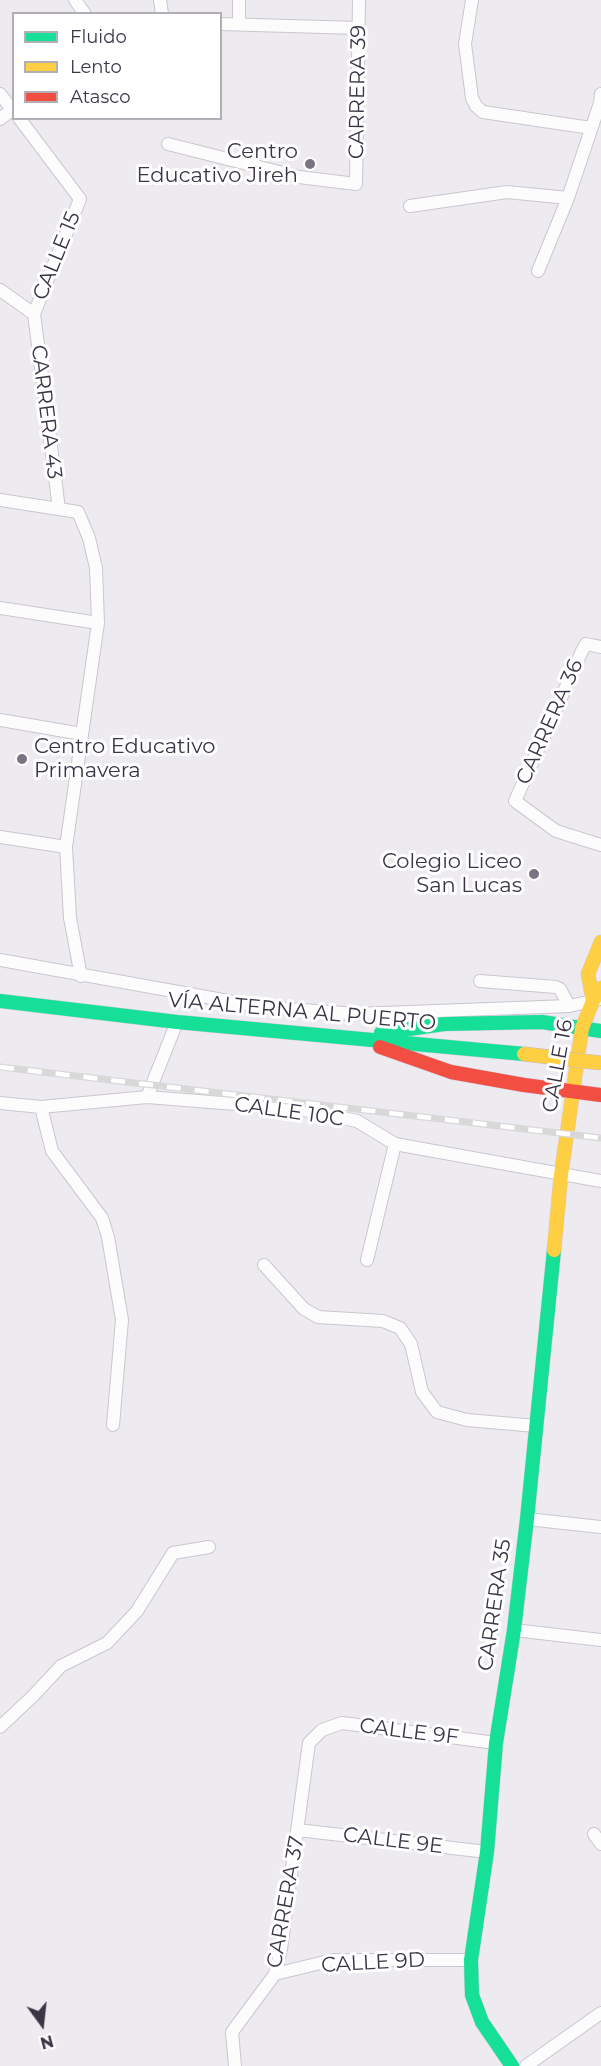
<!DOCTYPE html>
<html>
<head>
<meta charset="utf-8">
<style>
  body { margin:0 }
  #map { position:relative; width:601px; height:2066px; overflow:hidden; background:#edeaf0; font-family:Montserrat,sans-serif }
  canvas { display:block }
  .legend { position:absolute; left:12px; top:12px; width:210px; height:108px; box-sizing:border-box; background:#fff; border:2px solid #b1aeb5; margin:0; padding:8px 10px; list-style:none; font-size:18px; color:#3c3547 }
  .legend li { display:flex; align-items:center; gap:12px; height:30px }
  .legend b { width:30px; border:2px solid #b1aeb5 }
  .north { position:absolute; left:12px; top:1994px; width:60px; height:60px; -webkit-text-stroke:4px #fff; paint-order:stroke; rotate:165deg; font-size:16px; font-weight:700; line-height:24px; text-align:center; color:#3c3547 }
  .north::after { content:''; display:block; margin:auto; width:21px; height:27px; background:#3c3547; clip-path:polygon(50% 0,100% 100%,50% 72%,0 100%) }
</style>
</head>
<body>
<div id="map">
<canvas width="601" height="2066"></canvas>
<ul class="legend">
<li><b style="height:8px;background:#16e098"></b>Fluido</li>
<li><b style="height:8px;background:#ffcf43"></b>Lento</li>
<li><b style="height:8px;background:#f24e42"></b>Atasco</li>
</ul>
<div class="north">N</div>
</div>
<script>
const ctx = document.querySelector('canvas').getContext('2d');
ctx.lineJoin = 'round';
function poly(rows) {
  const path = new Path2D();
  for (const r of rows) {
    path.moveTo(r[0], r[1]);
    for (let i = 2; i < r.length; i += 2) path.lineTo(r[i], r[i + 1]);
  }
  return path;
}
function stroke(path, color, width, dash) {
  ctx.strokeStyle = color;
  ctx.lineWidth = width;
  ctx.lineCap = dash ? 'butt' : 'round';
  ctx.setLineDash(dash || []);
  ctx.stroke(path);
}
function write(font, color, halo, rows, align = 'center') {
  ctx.font = font + ' Montserrat,sans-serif';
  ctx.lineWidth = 6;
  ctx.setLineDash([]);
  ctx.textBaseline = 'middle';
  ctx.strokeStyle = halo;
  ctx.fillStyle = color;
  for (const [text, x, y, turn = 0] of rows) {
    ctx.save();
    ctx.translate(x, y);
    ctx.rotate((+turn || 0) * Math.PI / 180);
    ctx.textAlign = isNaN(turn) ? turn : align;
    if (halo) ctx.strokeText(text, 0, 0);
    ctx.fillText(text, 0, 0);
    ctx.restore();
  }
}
const street = poly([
  [75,0,85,14],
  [160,0,162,14],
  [472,0,465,44,472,98,476,106,483,112,591,128],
  [220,24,358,28],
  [239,24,239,0],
  [0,94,14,112],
  [19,118,80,199,34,314,59,509],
  [0,119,14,108],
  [168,144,299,177,356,184,359,0],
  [410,206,507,192,568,198],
  [538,271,568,198,600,103,601,94],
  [0,290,34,314],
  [0,500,78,512,89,538,96,568,98,623,66,847,70,918,81,976],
  [0,608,98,623],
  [601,647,586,644,582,651,515,801,556,831,601,845],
  [0,720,82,734],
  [0,837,66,847],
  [0,960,262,1007,357,1014,569,1006,597,1000],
  [480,981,556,987,560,989,569,1006],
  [147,1097,177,1022],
  [0,1103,41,1107,147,1097,299,1109,357,1121,395,1144,601,1181],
  [41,1107,52,1151,102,1218,108,1237,122,1320,113,1425],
  [367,1260,395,1144],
  [264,1265,304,1309,318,1317,383,1321,400,1328,411,1344,422,1392,437,1412,467,1420,536,1426],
  [527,1519,601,1527],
  [514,1630,601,1640],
  [0,1727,33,1696,61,1666,107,1643,137,1611,173,1553,209,1547],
  [298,1830,487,1852],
  [594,1834,601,1844],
  [275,1974,333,1960,471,1960],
  [235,2066,232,2032,275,1974,281,1949,309,1743,322,1730,342,1723,496,1743],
  [526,2066,601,2013]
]);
const fast = poly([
  [0,1001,177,1022,524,1054],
  [381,1033,444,1024,542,1022,601,1031],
  [512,2066,482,2022,472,1995,471,1960,487,1852,496,1743,514,1630,527,1519,554,1250]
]);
const slow = poly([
  [593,1001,588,974,601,942],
  [554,1250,561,1175,582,1028,593,1001,601,988]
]);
const jam = poly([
  [380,1047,451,1072,524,1085,601,1095]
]);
stroke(street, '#cbc6cf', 14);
stroke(fast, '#d4cbdc', 15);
stroke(slow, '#d4cbdc', 15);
stroke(jam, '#d4cbdc', 15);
stroke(street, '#fcfcfd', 12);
stroke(fast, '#16e098', 14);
stroke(slow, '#ffcf43', 14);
stroke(jam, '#f24e42', 14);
const rail = poly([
  [0,1067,601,1138]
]);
stroke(rail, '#d9d8d9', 7);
stroke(rail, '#fff', 4.5, [14]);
const slowBridge = poly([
  [524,1054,601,1063]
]);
stroke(slowBridge, '#c5b6d4', 15, []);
stroke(slowBridge, '#ffcf43', 14);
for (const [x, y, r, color] of [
  [310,164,6,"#7a7482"],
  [22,759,6,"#7a7482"],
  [534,874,6,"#7a7482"]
]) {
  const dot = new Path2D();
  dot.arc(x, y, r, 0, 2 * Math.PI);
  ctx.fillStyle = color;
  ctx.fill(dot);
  stroke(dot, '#fff', 2);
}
write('21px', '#3c3547', '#fff', [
  ["CARRERA 39",358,92,-89],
  ["CALLE 15",57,256,-68],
  ["CARRERA 43",46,412,83],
  ["CARRERA 36",550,722,-66],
  ["VÍA ALTERNA AL PUERTO",302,1012,5],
  ["CALLE 16",558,1066,-80],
  ["CALLE 10C",289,1112,8],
  ["CARRERA 35",495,1605,-82],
  ["CALLE 9F",409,1732,7],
  ["CALLE 9E",393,1841,7],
  ["CARRERA 37",286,1902,-80],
  ["CALLE 9D",373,1963,-3]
]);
write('21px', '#3c3547', '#fff', [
  ["Centro",298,152],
  ["Educativo Jireh",298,176],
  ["Centro Educativo",34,747,"left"],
  ["Primavera",34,771,"left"],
  ["Colegio Liceo",522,862],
  ["San Lucas",522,886]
], 'right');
</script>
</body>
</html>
